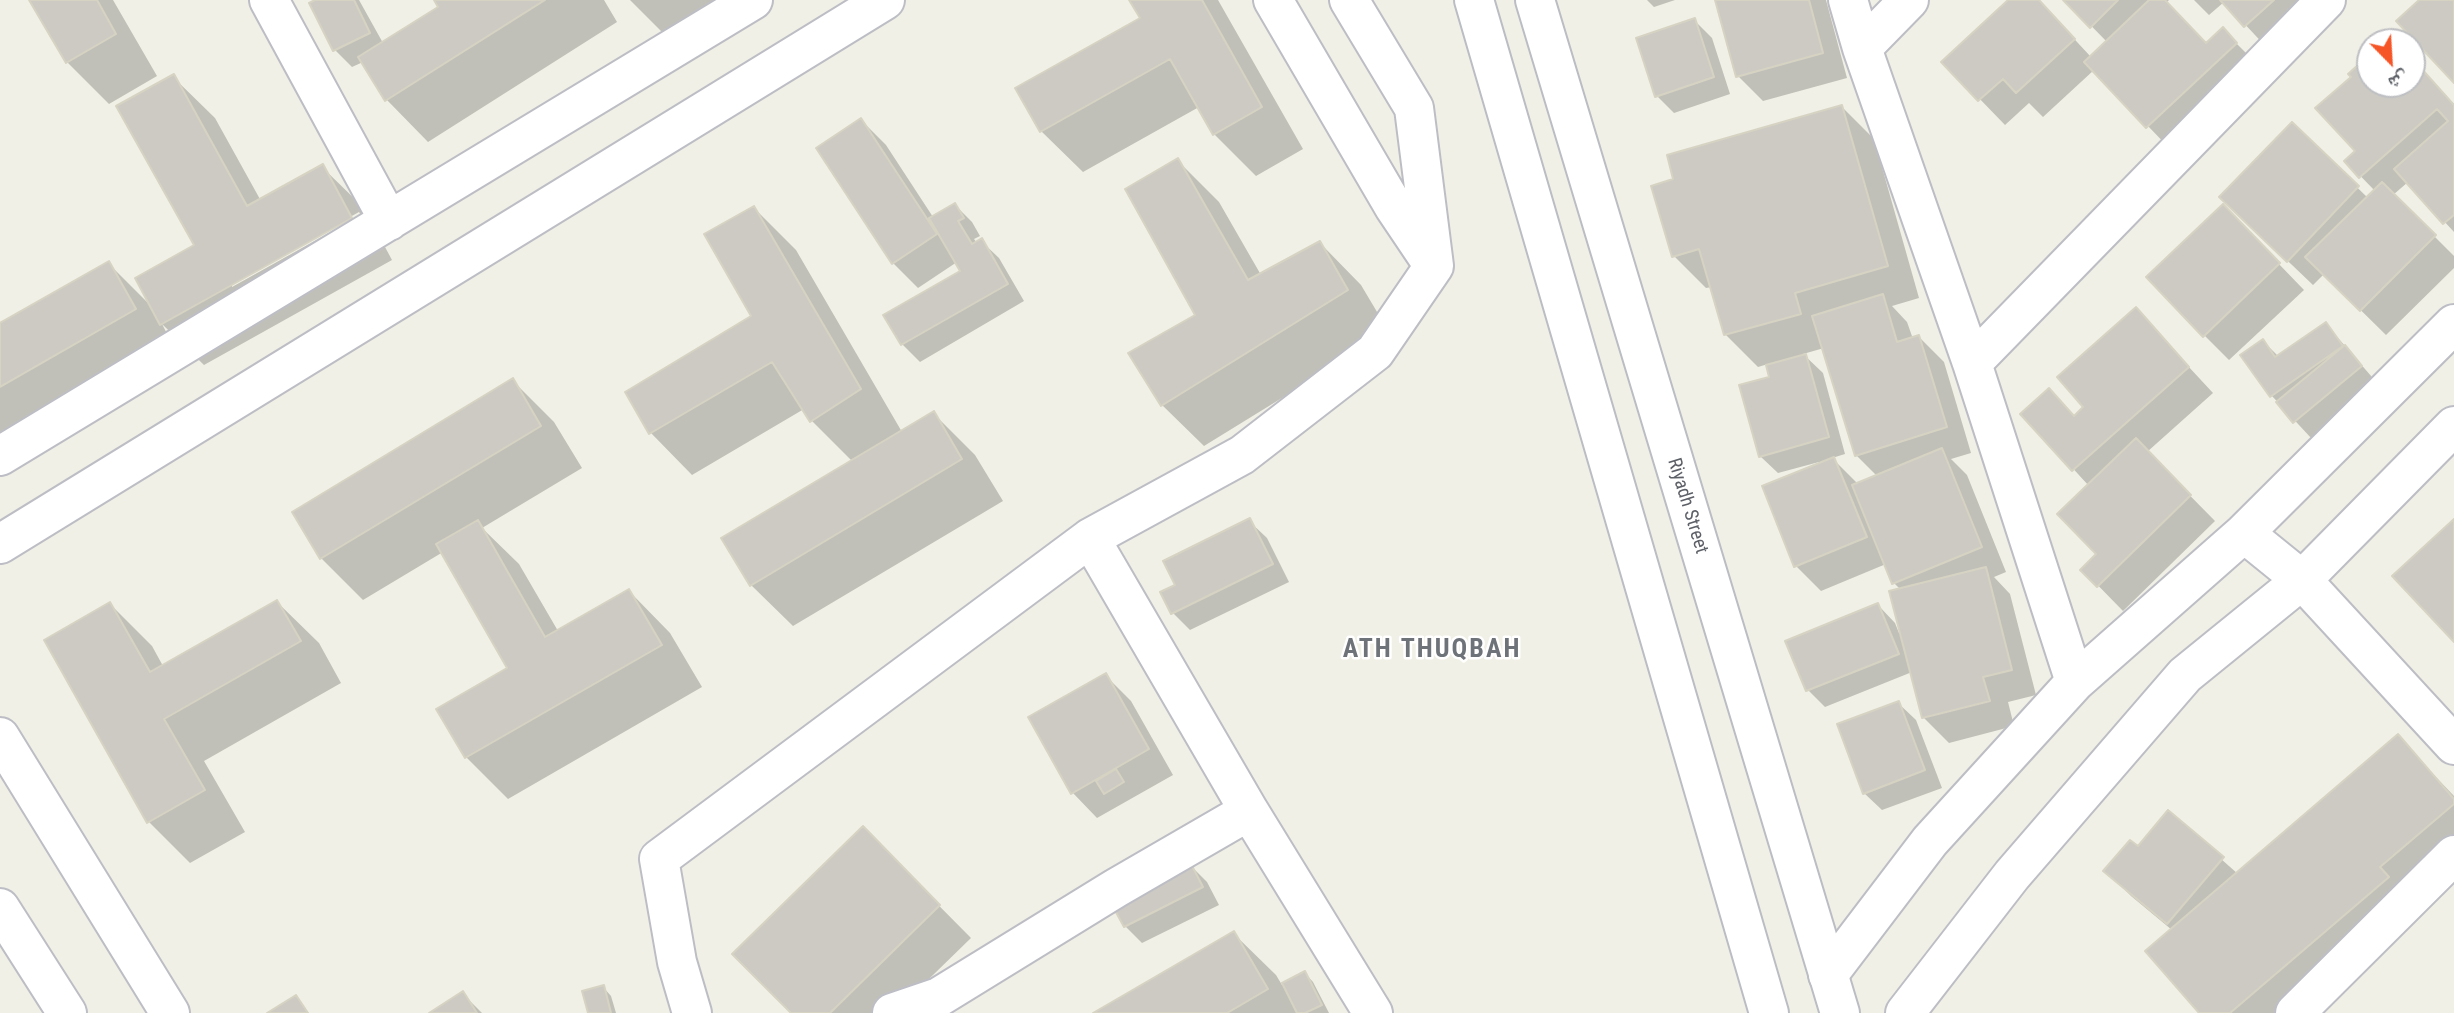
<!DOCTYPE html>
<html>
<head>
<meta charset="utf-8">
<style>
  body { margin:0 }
  #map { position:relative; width:2454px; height:1013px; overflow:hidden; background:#f1f0e6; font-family:"Roboto Condensed","Noto Naskh Arabic",sans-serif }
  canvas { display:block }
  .north { position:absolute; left:2356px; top:28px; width:70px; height:70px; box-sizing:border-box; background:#fff; border:2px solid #bebfc2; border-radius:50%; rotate:156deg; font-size:19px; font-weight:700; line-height:28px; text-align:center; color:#5d6067 }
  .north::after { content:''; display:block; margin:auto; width:24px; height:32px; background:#f65627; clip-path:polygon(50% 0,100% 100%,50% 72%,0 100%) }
</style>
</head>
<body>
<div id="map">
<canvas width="2454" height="1013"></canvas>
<div class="north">ش</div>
</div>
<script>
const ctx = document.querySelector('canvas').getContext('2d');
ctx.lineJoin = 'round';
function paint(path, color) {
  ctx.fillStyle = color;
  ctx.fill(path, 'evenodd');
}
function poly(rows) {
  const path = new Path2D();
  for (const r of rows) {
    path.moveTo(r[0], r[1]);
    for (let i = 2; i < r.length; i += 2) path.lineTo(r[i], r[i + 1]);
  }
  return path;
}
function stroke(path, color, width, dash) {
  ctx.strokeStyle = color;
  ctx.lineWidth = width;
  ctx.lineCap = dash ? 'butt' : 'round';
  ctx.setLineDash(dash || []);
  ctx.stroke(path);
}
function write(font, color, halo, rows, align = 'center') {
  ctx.font = font + ' "Roboto Condensed",sans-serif';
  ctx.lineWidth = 5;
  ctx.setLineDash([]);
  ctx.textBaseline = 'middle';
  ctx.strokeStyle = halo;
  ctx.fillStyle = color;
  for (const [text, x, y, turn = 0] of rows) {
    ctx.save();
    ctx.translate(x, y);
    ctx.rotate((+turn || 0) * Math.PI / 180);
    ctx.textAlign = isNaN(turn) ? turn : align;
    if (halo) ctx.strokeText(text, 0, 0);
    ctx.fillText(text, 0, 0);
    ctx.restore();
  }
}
paint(poly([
  [31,0,113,0,157,76,109,104,67,62],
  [318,0,359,0,383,43,440,7,436,0,604,0,617,22,428,142,387,100,363,62,352,67,335,50],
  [630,0,718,0,664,34],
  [1131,0,1218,0,1303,149,1256,176,1214,134,1199,107,1083,172,1041,131,1142,19],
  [1647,0,1675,0,1654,7],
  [1717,0,1826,0,1847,78,1763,101,1738,76],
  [2011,0,2038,0,2091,57,2107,42,2066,0,2169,0,2166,3,2207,45,2223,30,2248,55,2173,152,2094,70,2043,117,2029,103,2005,125,1944,62],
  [2194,0,2327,0,2270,51,2224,2,2209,15],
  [1694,20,1712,38,1730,94,1674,113,1657,96],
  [2370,57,2370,84,2412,84,2412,58,2454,104,2454,232,2408,182,2393,195,2454,256,2454,268,2386,335,2324,274,2313,285,2247,222,2292,124,2368,198,2375,191,2346,161,2357,152,2353,77],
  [173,77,215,118,261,201,322,167,364,208,392,260,204,365,162,324,176,351,0,452,0,325,108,263,151,306,196,246],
  [359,212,361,215,232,287,232,283],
  [1842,107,1874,139,1919,298,1892,306,1907,322,1913,339,1919,337,1944,362,1971,453,1951,459,1967,475,2006,572,1994,577,2010,594,2036,695,2008,702,2014,726,1949,743,1923,717,1912,672,1825,707,1808,690,1878,605,1895,623,1899,633,1902,632,1901,590,1894,583,1886,564,1821,591,1796,566,1819,462,1778,473,1760,456,1771,378,1768,364,1758,367,1726,335,1712,287,1706,288,1674,256,1675,181],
  [1824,348,1856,455,1877,476,1858,484,1832,458,1845,454,1823,373,1803,354],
  [861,120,886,145,933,217,955,205,972,222,980,236,974,239,977,243,981,241,999,258,1024,301,920,362,902,344,886,316,962,272,957,262,918,288,893,263],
  [1177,160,1219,202,1261,275,1320,243,1361,285,1389,332,1204,446,1162,405,1197,316],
  [754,208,796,250,902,432,933,413,975,455,1003,501,793,626,751,585,852,461,812,421,804,409,692,475,651,433,753,316],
  [2248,232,2304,290,2229,360,2204,335],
  [2136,310,2213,393,2147,452,2215,521,2123,611,2083,570,2098,554,2089,486,2023,414,2049,391,2075,417,2086,407],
  [2326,324,2378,384,2312,439,2272,396,2243,355,2263,341,2279,357],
  [513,381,554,422,582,468,482,528,519,564,558,631,629,591,670,633,702,687,508,799,466,757,439,709,510,668,443,552,363,600,321,558],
  [1249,521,1267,538,1289,582,1190,630,1173,613,1177,586],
  [277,602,319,643,341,683,204,761,245,832,190,863,149,822,110,604,152,646,163,666],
  [1105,675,1131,701,1173,775,1097,818,1072,792],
  [1898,703,1916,720,1942,788,1882,810,1864,793],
  [2398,737,2454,796,2454,863,2299,1013,2201,1013,2172,930,2131,896,2106,871,2138,848,2168,812,2238,874],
  [863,829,971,938,894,1013,793,1013],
  [1190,865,1207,882,1219,905,1142,943,1125,926],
  [1234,934,1276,975,1282,985,1305,973,1313,982,1329,1013,1097,1013],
  [603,987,611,996,616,1013,590,1013],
  [462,993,482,1013,432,1013]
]), '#0003');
const building = poly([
  [29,0,97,0,116,34,66,63,29,0],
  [315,0,354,0,370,33,333,51,309,3,315,0],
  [434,0,545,0,385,101,358,57,438,7,434,0],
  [1129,0,1202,0,1262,107,1213,135,1170,59,1040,132,1015,88,1140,18,1129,0],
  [1715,0,1809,0,1823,53,1736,77,1715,0],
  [2008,0,2039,0,2075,39,2016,93,2003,79,1978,101,1941,62,2008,0],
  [2063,0,2118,0,2090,28,2063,0],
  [2149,0,2165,0,2206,43,2223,27,2237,43,2146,128,2084,62,2149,0],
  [2220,0,2274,0,2244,27,2220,0],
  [2419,0,2454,0,2454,83,2396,21,2419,0],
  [1695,18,1714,77,1655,97,1636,38,1695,18],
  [2392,35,2398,42,2384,42,2392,35],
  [2370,54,2370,84,2412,84,2412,58,2454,105,2454,215,2443,224,2394,169,2448,121,2437,109,2359,178,2344,161,2355,151,2315,108,2351,77,2348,74,2370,54],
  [174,74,247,206,323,164,352,218,160,325,135,278,194,245,116,106,174,74],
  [1842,105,1888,266,1795,293,1801,314,1724,335,1699,249,1672,257,1651,186,1673,179,1667,155,1842,105],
  [861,118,937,234,892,264,816,148,861,118],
  [2292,122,2359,186,2287,262,2219,197,2292,122],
  [1178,158,1248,280,1320,241,1348,290,1161,406,1128,353,1195,315,1125,189,1178,158],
  [2382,182,2436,235,2360,311,2305,257,2382,182],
  [955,203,964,218,958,221,972,244,982,238,1008,284,901,345,883,315,960,271,929,218,955,203],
  [2223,204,2280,263,2203,337,2146,277,2223,204],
  [754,206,861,389,810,422,772,362,649,434,625,392,751,316,704,234,754,206],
  [109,261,136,309,0,387,0,323,109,261],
  [1883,294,1897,342,1919,335,1947,427,1855,456,1812,316,1883,294],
  [2136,307,2189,367,2072,471,2020,414,2049,388,2074,416,2083,407,2057,377,2136,307],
  [2326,322,2343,346,2270,397,2240,355,2263,339,2275,357,2326,322],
  [2345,345,2362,366,2293,423,2276,402,2345,345],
  [1806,354,1829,437,1759,457,1739,385,1769,377,1766,365,1806,354],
  [513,378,541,426,320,559,292,512,513,378],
  [934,411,962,459,750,586,721,538,934,411],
  [2136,438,2191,495,2097,587,2080,570,2096,554,2057,514,2136,438],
  [1942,448,1982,547,1892,584,1852,485,1942,448],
  [1834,457,1867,537,1794,567,1762,486,1834,457],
  [1250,518,1273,564,1171,614,1160,592,1175,585,1163,561,1250,518],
  [2454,519,2454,642,2392,576,2454,519],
  [478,520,545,637,629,589,662,645,465,758,436,709,507,668,436,544,478,520],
  [1986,567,2012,670,1983,677,1990,701,1922,718,1889,591,1986,567],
  [277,600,301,641,164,719,205,790,147,823,44,640,110,602,150,672,277,600],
  [1878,603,1899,654,1806,691,1785,641,1878,603],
  [1106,673,1149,749,1071,794,1028,717,1106,673],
  [1899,701,1925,770,1863,794,1837,724,1899,701],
  [2398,734,2454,799,2454,804,2380,867,2389,877,2230,1013,2199,1013,2145,951,2398,734],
  [1116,769,1124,782,1104,794,1096,781,1116,769],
  [2168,810,2224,857,2167,924,2103,871,2130,840,2138,846,2168,810],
  [863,826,940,905,830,1013,791,1013,732,954,863,826],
  [1190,862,1203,887,1124,927,1111,903,1190,862],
  [1234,931,1268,989,1227,1013,1093,1013,1234,931],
  [1305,971,1322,1005,1305,1013,1297,1013,1282,983,1305,971],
  [604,985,611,1013,588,1013,582,991,604,985],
  [463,991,477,1013,429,1013,463,991],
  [296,995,308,1013,267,1013,296,995]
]);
paint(building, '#cccac3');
stroke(building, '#d6d3c3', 2);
const street = poly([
  [269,0,389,221],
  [1273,0,1394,207,1431,262],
  [1848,0,1862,48,1972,363,2075,682],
  [1862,48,1909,0],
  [1972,363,2326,0],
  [0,456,753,0],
  [2244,533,2302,580,2454,745],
  [1090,538,1249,811,1373,1013],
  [0,544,885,0],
  [0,737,170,1013],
  [0,908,67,1013],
  [1828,975,1930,841,2075,682,2244,533,2454,324],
  [692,1013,677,962,659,859,1090,538,1242,455,1375,352,1434,266,1414,108,1349,0],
  [892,1013,939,997,1116,888,1249,811],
  [1905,1013,2012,875,2185,675,2302,580,2454,426],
  [2295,1013,2454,855]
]);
const secondary = poly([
  [1474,0,1769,1013],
  [1535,0,1840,1013]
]);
stroke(street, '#bdbec5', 42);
stroke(secondary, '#bbbdc4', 42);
stroke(street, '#fff', 38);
stroke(secondary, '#fff', 38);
write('19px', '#5d6067', '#fff', [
  ["Riyadh Street",1687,506,73]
]);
ctx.letterSpacing = '2px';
write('bold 26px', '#6e7279', '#fff', [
  ["ATH THUQBAH",1432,650]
]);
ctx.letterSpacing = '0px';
</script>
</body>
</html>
